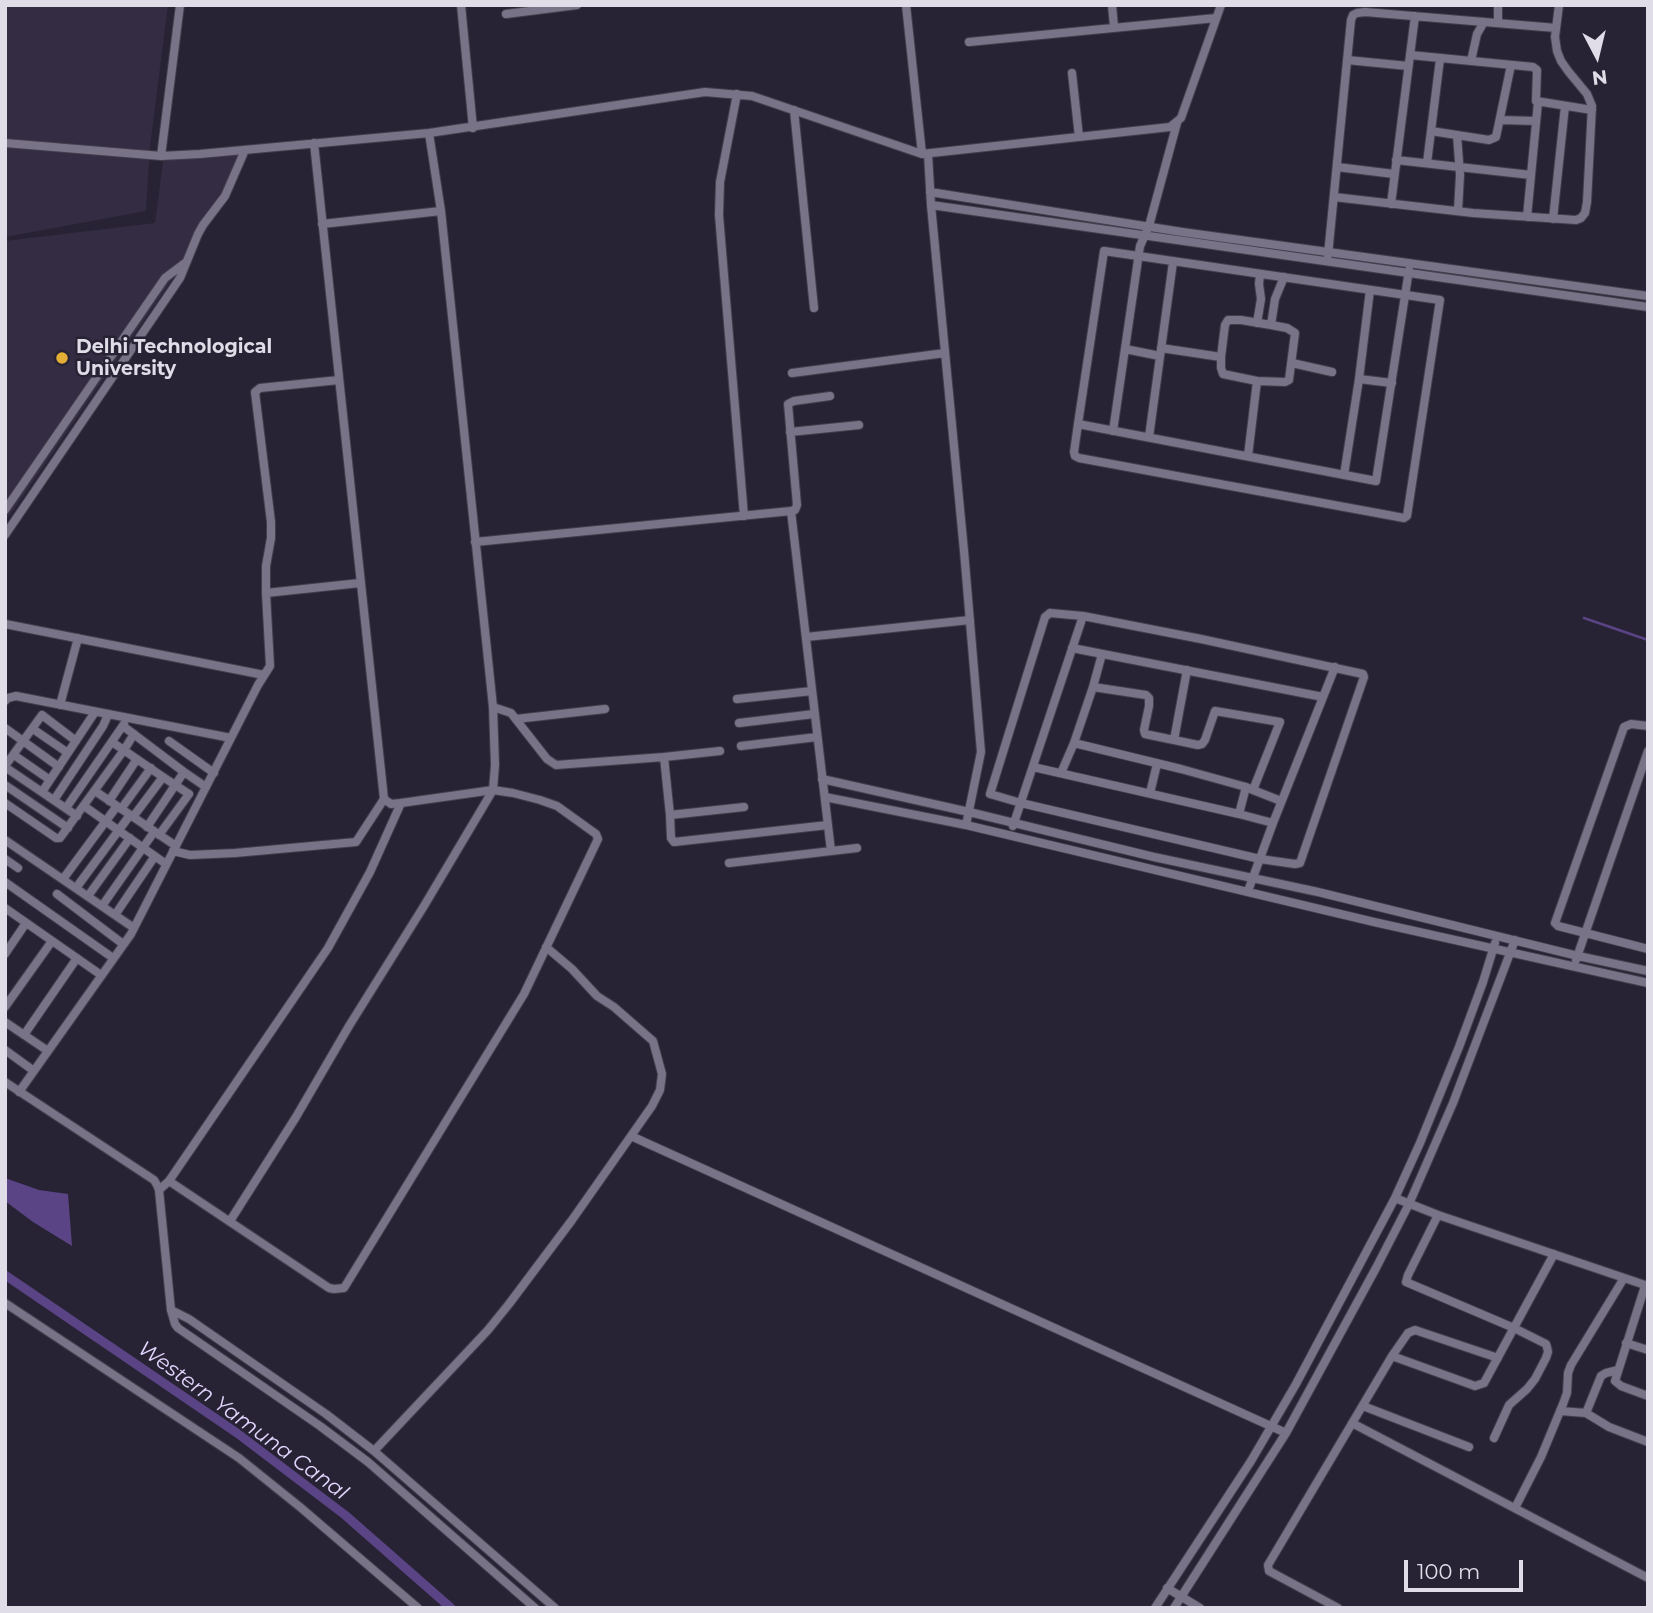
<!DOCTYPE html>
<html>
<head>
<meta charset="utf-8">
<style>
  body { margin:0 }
  #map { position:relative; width:1653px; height:1613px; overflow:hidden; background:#282334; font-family:Montserrat,sans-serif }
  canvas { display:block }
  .frame { position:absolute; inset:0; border:7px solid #e0dde8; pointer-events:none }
  .north { position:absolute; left:1562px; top:21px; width:70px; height:70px; -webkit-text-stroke:5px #282334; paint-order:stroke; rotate:173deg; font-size:19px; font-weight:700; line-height:28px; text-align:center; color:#e0dde8 }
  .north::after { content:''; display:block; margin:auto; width:24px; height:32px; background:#e0dde8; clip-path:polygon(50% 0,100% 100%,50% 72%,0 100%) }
  .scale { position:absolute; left:1404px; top:1560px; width:119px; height:32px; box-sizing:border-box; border:4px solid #e0dde8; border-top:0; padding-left:9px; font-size:21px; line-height:24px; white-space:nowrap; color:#e0dde8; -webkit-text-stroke:5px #282334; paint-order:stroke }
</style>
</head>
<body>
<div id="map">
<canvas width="1653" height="1613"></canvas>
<div class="frame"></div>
<div class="north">N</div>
<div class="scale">100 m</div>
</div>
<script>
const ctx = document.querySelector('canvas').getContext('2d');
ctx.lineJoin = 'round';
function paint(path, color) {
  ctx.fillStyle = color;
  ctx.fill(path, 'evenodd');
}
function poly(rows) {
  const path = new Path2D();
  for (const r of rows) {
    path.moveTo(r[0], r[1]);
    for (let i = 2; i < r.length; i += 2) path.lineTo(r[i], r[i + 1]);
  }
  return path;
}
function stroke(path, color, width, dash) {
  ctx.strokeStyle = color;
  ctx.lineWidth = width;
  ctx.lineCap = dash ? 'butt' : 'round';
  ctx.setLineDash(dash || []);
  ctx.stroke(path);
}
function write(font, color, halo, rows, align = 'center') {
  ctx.font = font + ' Montserrat,sans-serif';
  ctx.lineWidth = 5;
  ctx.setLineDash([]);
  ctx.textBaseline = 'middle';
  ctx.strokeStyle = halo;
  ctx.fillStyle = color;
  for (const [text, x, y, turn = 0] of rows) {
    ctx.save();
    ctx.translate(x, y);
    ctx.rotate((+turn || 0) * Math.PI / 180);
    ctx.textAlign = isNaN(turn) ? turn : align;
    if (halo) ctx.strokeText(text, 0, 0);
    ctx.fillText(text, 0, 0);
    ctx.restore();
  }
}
paint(poly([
  [5,5,168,5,150,147,146,211,5,237],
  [245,150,222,207,5,522,5,241,155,223,163,161]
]), '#332c42');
paint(poly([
  [5,1178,39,1190,68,1194,72,1246,33,1222,5,1201]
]), '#5a4485');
stroke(poly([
  [1584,618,1648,640]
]), '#5a4485', 2.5);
stroke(poly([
  [5,1275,237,1433,345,1515,451,1608]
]), '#5a4485', 9);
const minor = poly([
  [461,5,473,128],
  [906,5,922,154],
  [1112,5,1114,27],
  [506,14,577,5],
  [1498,23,1498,5],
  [969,42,1216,18],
  [1410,55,1533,67,1537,70,1536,101,1592,110],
  [1347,60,1408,66],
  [1471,61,1477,34,1484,22],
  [1072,73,1079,137],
  [737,94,720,182,719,215,744,516],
  [794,110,814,308],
  [1501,120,1536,121],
  [1431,131,1440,59],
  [429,133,441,211],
  [1457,135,1460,175,1458,211],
  [5,143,161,156,200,154,429,133,705,92,752,96,922,154,1170,127,1181,118,1221,5],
  [928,154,931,205,964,551,981,752,966,825],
  [161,156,180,5],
  [1396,160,1531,175],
  [1427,163,1431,131,1489,140,1496,137,1511,65],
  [1337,167,1394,174],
  [930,192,1182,232,1648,296],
  [1334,197,1473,213,1576,220,1581,218,1585,213,1587,202,1592,106,1587,94,1568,71,1561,61,1557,51,1555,37,1559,5],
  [1391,204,1415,16],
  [931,205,1648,307],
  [1527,217,1538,102],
  [1553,219,1565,106],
  [322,224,441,211,493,707,511,713,547,759,556,765,664,757,670,815,744,807],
  [1104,251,1440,300,1407,516,1404,518,1079,458,1075,456,1074,452,1078,424,1104,251],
  [1328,255,1351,20,1353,15,1357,13,1365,12,1556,28],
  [1257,323,1261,299,1259,284,1260,274],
  [1161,348,1221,357,1225,325,1228,320,1241,320,1271,325],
  [1125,349,1160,356],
  [1221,357,1221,368,1223,374,1257,381],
  [1292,363,1332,372],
  [792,373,945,353],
  [1359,379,1392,383],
  [1078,424,1376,481,1409,270],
  [1113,431,1140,246,1149,226,1177,123],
  [790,432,859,425],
  [1149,437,1173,262],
  [1248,456,1257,381,1285,382,1289,380,1295,333,1287,328,1271,325,1275,299,1284,277],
  [1344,475,1359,379,1370,290],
  [5,510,165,278,185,263],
  [791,511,795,510,797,505,788,404,794,401,830,396],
  [5,535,180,278,198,234,203,225,225,196,245,150],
  [475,542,791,511,831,851],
  [266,593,266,566,271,538,271,522,255,392,260,388,339,380],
  [1050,613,1083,616,1201,639,1363,674,1364,677,1300,863,1295,864,1260,859,1021,803,990,794,1045,617,1050,613],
  [5,624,264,675],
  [806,637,970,620],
  [1072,648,1323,697],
  [1187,670,1174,740,1145,734,1144,730,1149,706,1149,698,1146,695,1093,687,1074,743,1181,769,1246,787,1239,814],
  [1093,687,1102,654],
  [737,699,812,691],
  [5,701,8,698,16,696,231,738],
  [60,705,78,638],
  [516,719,605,709],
  [739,723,814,714],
  [123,726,184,772,147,827],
  [1648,726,1631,724,1624,727,1555,923,1558,926,1648,949],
  [5,728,59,767],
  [33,729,68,753],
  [1174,740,1198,745,1202,744,1205,740,1215,711,1280,722,1253,790,1246,787],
  [169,741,214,773],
  [112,742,163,777,133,817],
  [741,746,817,737],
  [14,755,50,780],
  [664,757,720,751],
  [5,766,42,715,76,741],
  [5,767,77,816],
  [1033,767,1239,814,1273,823],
  [184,772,206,787],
  [1061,773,1074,743],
  [822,779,969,812,1154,857,1318,892,1578,956,1648,971],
  [5,785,68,828],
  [1253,790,1281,801],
  [95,791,176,846],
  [42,792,95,712],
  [1150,793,1157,764],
  [825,797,966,825,1374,922,1648,983],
  [54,800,103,726,108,715],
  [109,801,137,759],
  [5,803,56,838,60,838,124,750,134,734],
  [84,806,166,864],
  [66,808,124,724],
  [121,809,151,768],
  [670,815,671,838,674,842,828,825],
  [1013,826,1083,616],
  [159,835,189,794,163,777],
  [5,840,134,928],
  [173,851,190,855,235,853,356,842,384,799],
  [5,859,18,868],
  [729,863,857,848],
  [63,879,117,806],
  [5,882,113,958],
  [76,888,130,815],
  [1248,891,1273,823,1335,667],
  [57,894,123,944],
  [88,896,130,838],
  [102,906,154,832],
  [5,908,101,975],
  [115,915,155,856],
  [5,954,26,923],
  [1576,960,1648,751],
  [5,1007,52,941],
  [5,1022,48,1051],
  [24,1035,77,958],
  [5,1050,34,1071],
  [5,1082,154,1180,157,1185,159,1190,171,1310,175,1324,178,1328,320,1426,368,1462,535,1608],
  [19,1092,131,934,258,685,270,666,266,593,360,583],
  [631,1136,1286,1433],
  [169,1181,329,1288,334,1289,344,1288,524,994,598,839,596,834,557,806,540,800,513,793,493,790,401,803,391,804,384,799,314,143],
  [159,1190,169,1181,328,948,370,872,401,803],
  [1395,1198,1438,1215,1648,1286],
  [1438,1215,1408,1275,1406,1282,1514,1328,1546,1344,1547,1347,1548,1352,1546,1358,1535,1379,1527,1389,1509,1405,1494,1438],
  [230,1221,296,1117,349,1026,424,906,493,790,495,765,493,707],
  [1645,1286,1615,1381,1621,1386,1648,1396],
  [5,1303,239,1458,300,1507,418,1608],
  [171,1310,189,1319,326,1414,374,1451,555,1608],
  [1626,1343,1648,1350],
  [1392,1356,1475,1386,1484,1383,1554,1254],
  [1363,1406,1469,1447],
  [1560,1411,1586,1413,1609,1427,1648,1442],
  [1586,1413,1601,1376,1606,1373,1618,1370],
  [1352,1423,1648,1578],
  [374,1451,488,1330,509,1304,572,1220,652,1106,660,1090,662,1074,653,1041,614,1007,597,996,572,969,546,947],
  [1515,1508,1541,1457,1563,1404,1567,1393,1568,1373,1571,1365,1624,1278],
  [1167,1588,1200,1608],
  [1155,1608,1251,1461,1296,1384,1395,1198,1420,1143,1459,1047,1483,982,1495,943],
  [1174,1608,1286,1433,1376,1268,1409,1204,1453,1103,1515,940],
  [1338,1608,1269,1571,1268,1565,1392,1356,1408,1333,1415,1330,1498,1358]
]);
stroke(minor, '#433e4c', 10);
stroke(minor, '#787387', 8);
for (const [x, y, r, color] of [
  [62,358,7,"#e3ae35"]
]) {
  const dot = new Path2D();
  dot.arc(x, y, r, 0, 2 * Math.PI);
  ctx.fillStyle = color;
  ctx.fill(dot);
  stroke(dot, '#282334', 2.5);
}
write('bold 19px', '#e0dde8', '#282334', [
  ["Delhi Technological",76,347],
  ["University",76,369]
], 'left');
write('italic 21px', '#e1d6fd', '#282334', [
  ["Western Yamuna Canal",243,1421,36]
]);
</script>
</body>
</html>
